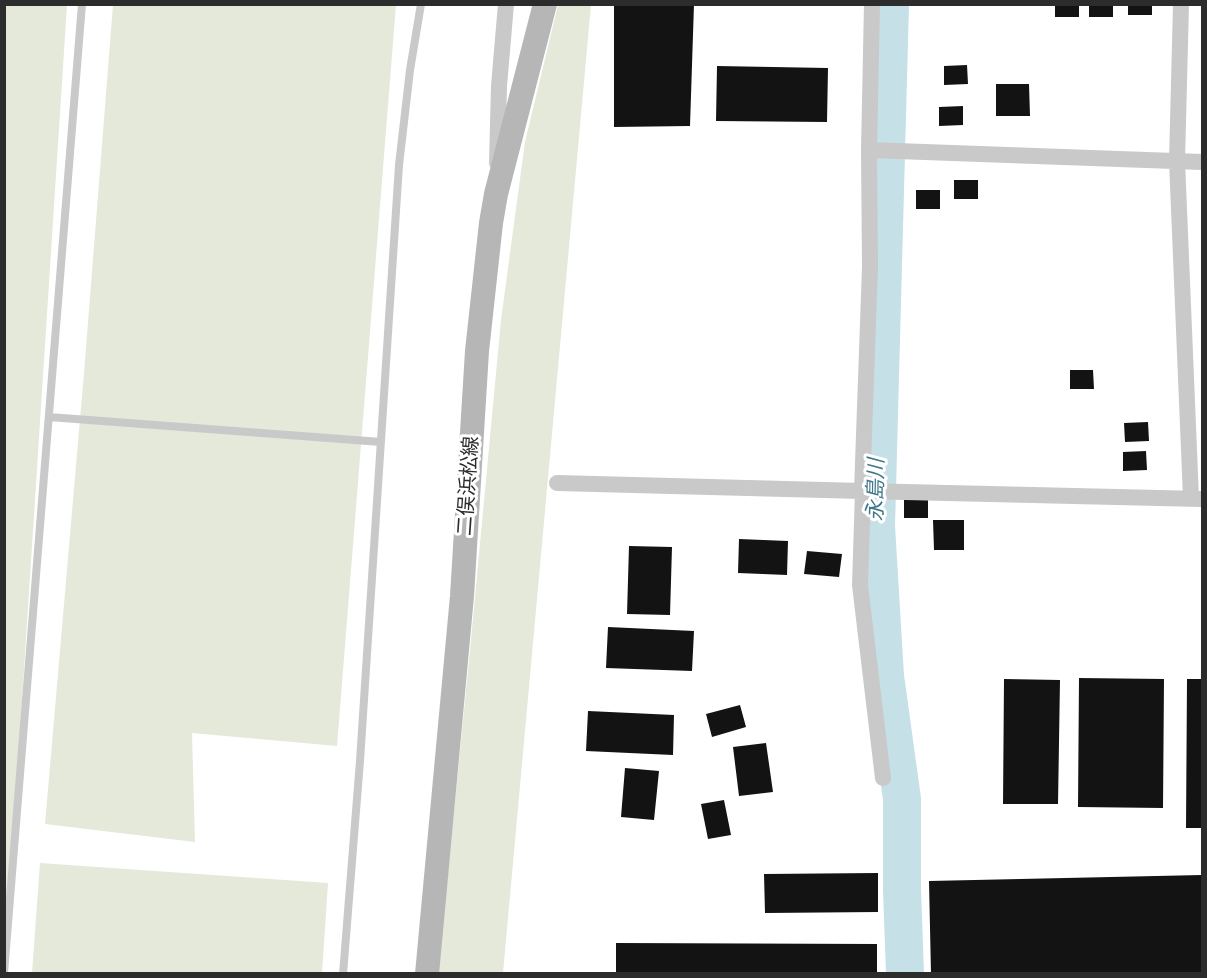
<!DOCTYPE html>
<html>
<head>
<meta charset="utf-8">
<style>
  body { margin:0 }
  #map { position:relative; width:1207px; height:978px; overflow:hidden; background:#fff; font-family:"Varela Round",sans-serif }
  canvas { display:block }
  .frame { position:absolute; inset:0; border:6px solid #2c2c2c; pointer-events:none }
</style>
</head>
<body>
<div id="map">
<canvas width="1207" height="978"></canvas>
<div class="frame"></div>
</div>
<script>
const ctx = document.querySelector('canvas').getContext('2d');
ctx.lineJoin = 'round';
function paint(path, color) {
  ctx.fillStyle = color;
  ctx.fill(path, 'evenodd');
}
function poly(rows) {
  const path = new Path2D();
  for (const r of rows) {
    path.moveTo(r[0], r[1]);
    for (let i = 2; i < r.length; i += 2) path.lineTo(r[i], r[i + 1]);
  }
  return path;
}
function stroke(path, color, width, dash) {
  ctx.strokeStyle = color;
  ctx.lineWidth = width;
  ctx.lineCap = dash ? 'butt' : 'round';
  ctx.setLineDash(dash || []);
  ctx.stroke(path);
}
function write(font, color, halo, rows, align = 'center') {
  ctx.font = font + ' "Varela Round","Noto Sans JP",sans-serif';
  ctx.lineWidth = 6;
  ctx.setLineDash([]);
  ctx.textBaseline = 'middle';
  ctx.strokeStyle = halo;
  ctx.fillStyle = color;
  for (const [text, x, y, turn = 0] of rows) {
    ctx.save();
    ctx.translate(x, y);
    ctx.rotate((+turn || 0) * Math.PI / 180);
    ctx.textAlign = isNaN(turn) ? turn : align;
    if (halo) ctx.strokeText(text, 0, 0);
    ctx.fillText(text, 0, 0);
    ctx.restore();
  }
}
paint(poly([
  [5,5,67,5,5,963],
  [113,5,396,5,337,746,192,733,195,842,45,824,84,373],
  [558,5,591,5,503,973,438,974,470,650,501,320,525,142],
  [40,863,328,883,322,973,32,973]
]), '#e4e9da');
stroke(poly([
  [890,4,876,526,885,676,902,799,902,890,905,974]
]), '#c6e0e8', 38);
paint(poly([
  [614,4,694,4,690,126,614,127],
  [1055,4,1079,4,1079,17,1055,17],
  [1089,4,1113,4,1113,17,1089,17],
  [1128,4,1152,4,1152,15,1128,15],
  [967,65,968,84,944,85,944,66],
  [717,66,828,68,827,122,716,121],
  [996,84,1029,84,1030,116,996,116],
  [963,106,963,125,939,126,939,107],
  [954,180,978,180,978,199,954,199],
  [916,190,940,190,940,209,916,209],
  [1070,370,1093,370,1094,389,1070,389],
  [1148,422,1149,441,1125,442,1124,423],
  [1146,451,1147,470,1123,471,1123,452],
  [904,499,928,499,928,518,904,518],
  [933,520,964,520,964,550,934,550],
  [739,539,788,541,787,575,738,573],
  [629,546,672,547,670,615,627,614],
  [807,551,842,554,839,577,804,574],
  [608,627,694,631,692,671,606,668],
  [1079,678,1164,679,1163,808,1078,807],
  [1004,679,1060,680,1058,804,1003,804],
  [1187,679,1202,679,1202,828,1186,828],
  [740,705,746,727,712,737,706,714],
  [588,711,674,715,673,755,586,751],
  [766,743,773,792,739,796,733,747],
  [625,768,659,771,654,820,621,817],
  [724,800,731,835,708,839,701,804],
  [878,873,878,912,765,913,764,874],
  [1202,875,1202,974,931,974,929,881],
  [616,943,877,944,877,974,616,974]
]), '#131313');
stroke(poly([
  [49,417,381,442],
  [4,973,82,4],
  [343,974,360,761,399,165,410,70,421,4]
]), '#c9c9c9', 8);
stroke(poly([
  [872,4,869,150,870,267,862,491,863,491,860,585,883,778],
  [1181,4,1177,161,1191,498],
  [869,150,1202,162],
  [497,163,499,86,506,4],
  [557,483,862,491],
  [863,491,1201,499]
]), '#c9c9c9', 16);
stroke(poly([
  [427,974,462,596,477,351,491,223,496,194,545,4]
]), '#b6b6b6', 24);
write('20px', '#2c2c2c', '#fff', [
  ["二俣浜松線",469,486,-86]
]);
write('italic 21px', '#3f7789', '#fff', [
  ["永島川",877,490,-89]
]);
</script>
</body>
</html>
